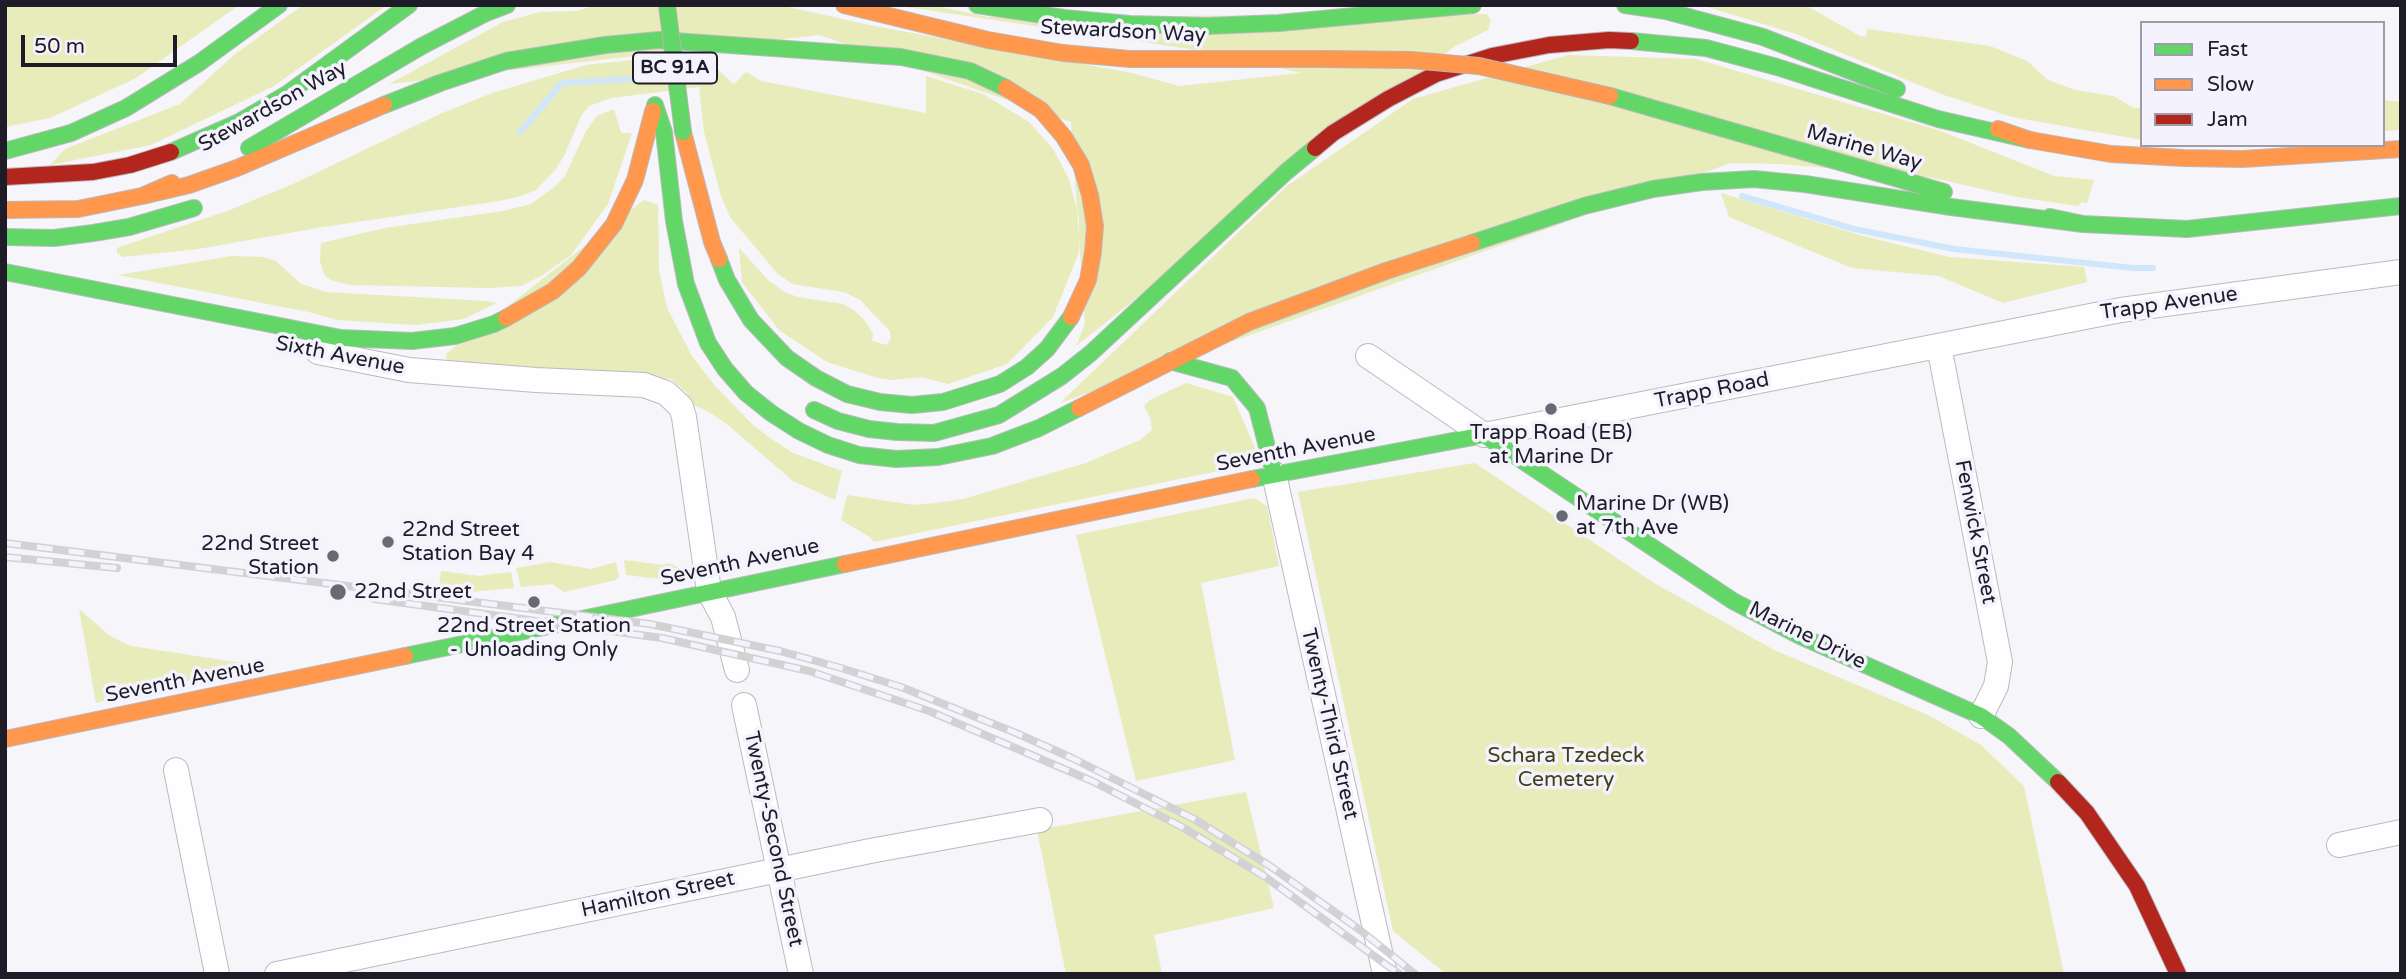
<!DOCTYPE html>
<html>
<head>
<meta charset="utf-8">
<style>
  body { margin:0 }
  #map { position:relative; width:2406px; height:979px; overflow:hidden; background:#f5f5fa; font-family:"Varela Round",sans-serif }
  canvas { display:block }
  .frame { position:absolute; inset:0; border:7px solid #1e1d27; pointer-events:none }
  .legend { position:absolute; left:2140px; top:21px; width:245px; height:126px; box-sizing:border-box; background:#f3f2fd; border:2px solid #9e9da7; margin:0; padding:9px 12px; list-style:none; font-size:21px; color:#1e1d27 }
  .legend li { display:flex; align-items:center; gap:14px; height:35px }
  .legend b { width:35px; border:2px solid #9e9da7 }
  .scale { position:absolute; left:21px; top:35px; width:156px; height:32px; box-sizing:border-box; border:4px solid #1e1d27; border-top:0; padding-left:9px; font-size:21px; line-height:24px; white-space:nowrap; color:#1e1d27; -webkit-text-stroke:5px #f3f2fd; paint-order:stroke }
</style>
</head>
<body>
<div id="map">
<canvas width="2406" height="979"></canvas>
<div class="frame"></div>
<ul class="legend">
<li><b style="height:9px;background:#63d668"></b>Fast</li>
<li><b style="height:9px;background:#ff974d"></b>Slow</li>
<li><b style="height:9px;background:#b3261e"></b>Jam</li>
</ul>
<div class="scale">50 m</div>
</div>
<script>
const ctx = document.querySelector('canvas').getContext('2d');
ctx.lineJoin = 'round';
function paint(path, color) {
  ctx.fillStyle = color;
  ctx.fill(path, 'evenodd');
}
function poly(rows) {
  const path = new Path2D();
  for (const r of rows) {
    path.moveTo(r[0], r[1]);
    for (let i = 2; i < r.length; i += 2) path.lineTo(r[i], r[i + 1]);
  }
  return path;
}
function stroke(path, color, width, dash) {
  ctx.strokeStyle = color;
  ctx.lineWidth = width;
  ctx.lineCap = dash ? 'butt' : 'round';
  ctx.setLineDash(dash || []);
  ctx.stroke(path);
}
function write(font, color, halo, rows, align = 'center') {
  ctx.font = font + ' "Varela Round",sans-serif';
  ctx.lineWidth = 7;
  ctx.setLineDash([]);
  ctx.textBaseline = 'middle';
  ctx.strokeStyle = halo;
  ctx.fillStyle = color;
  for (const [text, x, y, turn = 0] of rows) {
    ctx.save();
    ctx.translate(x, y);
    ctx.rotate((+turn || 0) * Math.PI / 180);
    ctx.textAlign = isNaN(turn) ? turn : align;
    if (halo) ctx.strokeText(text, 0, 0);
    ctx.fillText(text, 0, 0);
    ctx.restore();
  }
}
paint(poly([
  [5,5,239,5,136,78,50,118,5,127],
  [303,5,387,5,274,86,151,145,50,165,65,149,180,104,234,55],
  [597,5,779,5,874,26,1132,73,1179,86,1302,73,1196,50,893,5,932,5,988,17,1487,14,1491,21,1488,30,1455,46,1076,346,1085,324,1071,122,819,35,389,84,503,22,540,12,577,11],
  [1701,5,1805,5,1860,36,1866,37,1867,29,1990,46,2027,61,2048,80,2075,90,2113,96,2134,108,2142,107,2142,140,2012,117,1941,94,1796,34],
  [1568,55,1696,59,1938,130,2054,176,2094,180,2087,203,2082,202,2078,206,2017,197,1933,178,1782,164,1731,163,1060,403,1287,186,1413,99],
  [633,60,695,60,717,69,734,84,746,72,761,81,926,113,926,76,983,94,1029,122,1053,149,1069,179,1079,218,1079,252,1053,317,1007,364,948,384,922,377,891,380,878,378,827,362,779,330,742,282,739,248,769,281,786,293,798,297,843,304,855,311,866,322,873,334,872,341,887,345,891,338,890,331,860,300,844,292,792,284,777,273,730,217,721,196,704,132,699,87,611,98,589,106,581,116,564,156,555,170,536,190,521,196,499,201,323,227,198,249,123,257,117,253,117,248,230,210,293,184,440,114,492,93,586,65],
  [2383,100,2401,102,2401,130,2383,131],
  [614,109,621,133,632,133,608,204,571,255,541,276,521,286,489,288,350,285,331,280,325,276,320,262,321,243,385,228,503,211,531,204,553,188,565,176,586,131,597,116],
  [1721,193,1863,236,1949,257,2084,267,2087,282,2003,303,1939,276,1852,268,1729,217],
  [644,200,658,205,659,270,667,308,692,356,715,386,753,425,770,438,793,453,842,471,835,500,793,481,728,425,709,412,694,405,686,392,671,379,603,377,447,360,446,354],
  [231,256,263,257,276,261,301,284,326,292,486,301,497,303,463,319,416,325,337,320,309,312,118,275],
  [1186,383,1233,397,1258,455,1247,465,874,542,870,537,841,520,847,495,914,505,935,503,963,499,1086,463,1140,440,1152,430,1150,417,1144,406,1150,400],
  [1475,463,1654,583,1774,650,1928,715,1981,745,2024,786,2064,974,1446,974,1393,931,1298,492],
  [1254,498,1267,506,1279,566,1201,583,1235,760,1136,781,1076,535],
  [624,560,663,565,668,563,678,567,671,575,661,579,626,575],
  [550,562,591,569,616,562,619,576,616,580,564,592,552,584,521,587,516,568],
  [441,571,479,576,511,572,514,588,438,595],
  [79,609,110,636,131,646,255,665,96,703],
  [1246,792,1274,908,1154,935,1162,974,1066,974,1037,830]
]), '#e8ebba');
stroke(poly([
  [520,132,562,83,631,79],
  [1742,196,1854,229,1954,249,2133,268,2153,268]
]), '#d0e6fb', 6);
const street = poly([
  [1939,346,2000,662,1996,686,1981,716],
  [318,352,409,370,536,380,644,385,666,393,681,407,684,417,709,591,723,617,737,670],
  [1368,356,1484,435,2121,310,2401,272],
  [1274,474,1385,974],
  [744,705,801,974],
  [176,770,217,974],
  [2339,845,2401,832],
  [277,974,870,851,1040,820]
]);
const fast = poly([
  [977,5,1064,18,1130,24,1207,26,1279,23,1473,5],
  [1625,5,1666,11,1763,37,1897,89],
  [1631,41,1706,48,1777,67,1938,119,2030,140],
  [1610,96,1944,192],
  [384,105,440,83,506,61,605,45,659,40,901,57,970,71,1006,88],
  [655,105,664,132,674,221,686,284,708,343,725,369,746,393,771,413,799,431,828,445,859,455,896,459,938,457,992,446,1039,428,1079,408],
  [249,148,422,46,486,13,507,5],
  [5,151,71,133,126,108,199,63,279,5],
  [171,152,239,122,287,94,409,5],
  [2050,217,2083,224,2187,229,2401,206],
  [5,237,54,238,93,233,129,227,194,208],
  [1472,243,1584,206,1653,189,1702,182,1754,179,1805,184,1951,207,2083,224],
  [719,259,727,280,751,320,787,358,816,378,847,394,880,402,912,405,943,402,1000,384,1027,367,1047,349,1071,317],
  [5,272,341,338,412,341,455,336,494,324,506,318],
  [1170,361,1232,378,1257,408,1274,474],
  [814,410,838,421,869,429,897,432,934,433,999,415,1062,376,1091,353,1286,172,1315,148],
  [1252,479,1484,435,1733,601,1800,636,1981,716,2009,736,2058,782],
  [405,656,845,564]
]);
const slow = poly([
  [844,5,988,40,1063,53,1130,59,1321,59],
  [1006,88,1041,110,1064,137,1081,165,1090,195,1095,226,1093,252,1088,280,1071,317],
  [1998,129,2030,140,2111,154,2184,158,2243,159,2401,149],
  [683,132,712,242,719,259],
  [142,196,189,185,237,168,384,105],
  [5,210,78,209,142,196,172,183],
  [506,318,553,291,579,268,614,224,635,180,653,111],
  [1079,408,1249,322,1386,271,1472,243],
  [845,564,1252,479],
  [5,739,405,656]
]);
const jam = poly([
  [1315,148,1333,133,1388,99,1436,74,1492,56,1549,45,1609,40,1631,41],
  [5,177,93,172,130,165,171,152],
  [2058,782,2087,813,2137,886,2178,974]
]);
stroke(street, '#bbbac1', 26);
stroke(fast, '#bbbac1', 18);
stroke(slow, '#bbbac1', 18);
stroke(jam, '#bbbac1', 18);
stroke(street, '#fefefe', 24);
stroke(fast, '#63d668', 16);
stroke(slow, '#ff974d', 16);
stroke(jam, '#b3261e', 16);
const rail = poly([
  [5,543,650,624,780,651,841,668,901,687,1016,733,1072,758,1194,819,1270,866,1360,930,1415,974],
  [5,557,117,568],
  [374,599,662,638,809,671,929,711,1092,781,1182,827,1264,876,1399,974]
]);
stroke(rail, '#d2d1d4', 8);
stroke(rail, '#f3f2fd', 5, [16]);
const fastBridge = poly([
  [667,5,683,132]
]);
const slowBridge = poly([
  [1321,59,1411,60,1479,66,1610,96]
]);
stroke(fastBridge, '#bcb1b5', 18, []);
stroke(slowBridge, '#bcb1b5', 18, []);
stroke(fastBridge, '#63d668', 16);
stroke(slowBridge, '#ff974d', 16);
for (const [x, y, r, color] of [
  [1551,409,7,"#696971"],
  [1562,516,7,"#696971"],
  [388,542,7,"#696971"],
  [333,556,7,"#696971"],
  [338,592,9,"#696971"],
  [534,602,7,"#696971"]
]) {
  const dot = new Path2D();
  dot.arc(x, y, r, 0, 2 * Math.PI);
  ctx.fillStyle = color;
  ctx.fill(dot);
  stroke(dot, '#f3f2fd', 2.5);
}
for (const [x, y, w] of [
  [675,68,84]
]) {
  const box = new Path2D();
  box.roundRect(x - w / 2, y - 15.5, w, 31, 5);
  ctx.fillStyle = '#f3f2fd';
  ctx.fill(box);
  stroke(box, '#1e1d27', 2);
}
write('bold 19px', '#1e1d27', null, [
  ["BC 91A",675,68]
]);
write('21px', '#1e1d27', '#f3f2fd', [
  ["Stewardson Way",1123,32,3],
  ["Stewardson Way",273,107,-29],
  ["Marine Way",1864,148,16],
  ["Trapp Avenue",2169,304,-8],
  ["Sixth Avenue",340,356,11],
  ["Trapp Road",1712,391,-11],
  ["Seventh Avenue",1296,450,-11],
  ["Fenwick Street",1975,532,79],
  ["Seventh Avenue",740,563,-12],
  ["Marine Drive",1807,636,26],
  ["Seventh Avenue",185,681,-11],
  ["Twenty-Third Street",1329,724,77],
  ["Twenty-Second Street",773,839,78],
  ["Hamilton Street",658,895,-12]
]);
write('21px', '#1e1d27', '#f3f2fd', [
  ["Trapp Road (EB)",1551,433,"center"],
  ["at Marine Dr",1551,457,"center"],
  ["Marine Dr (WB)",1576,504],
  ["at 7th Ave",1576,528],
  ["22nd Street",402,530],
  ["Station Bay 4",402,554],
  ["22nd Street",319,544,"right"],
  ["Station",319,568,"right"],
  ["22nd Street",354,592],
  ["22nd Street Station",534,626,"center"],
  ["- Unloading Only",534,650,"center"]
], 'left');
write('21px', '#3e4015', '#f3f2fd', [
  ["Schara Tzedeck",1566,756],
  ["Cemetery",1566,780]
]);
</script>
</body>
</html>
